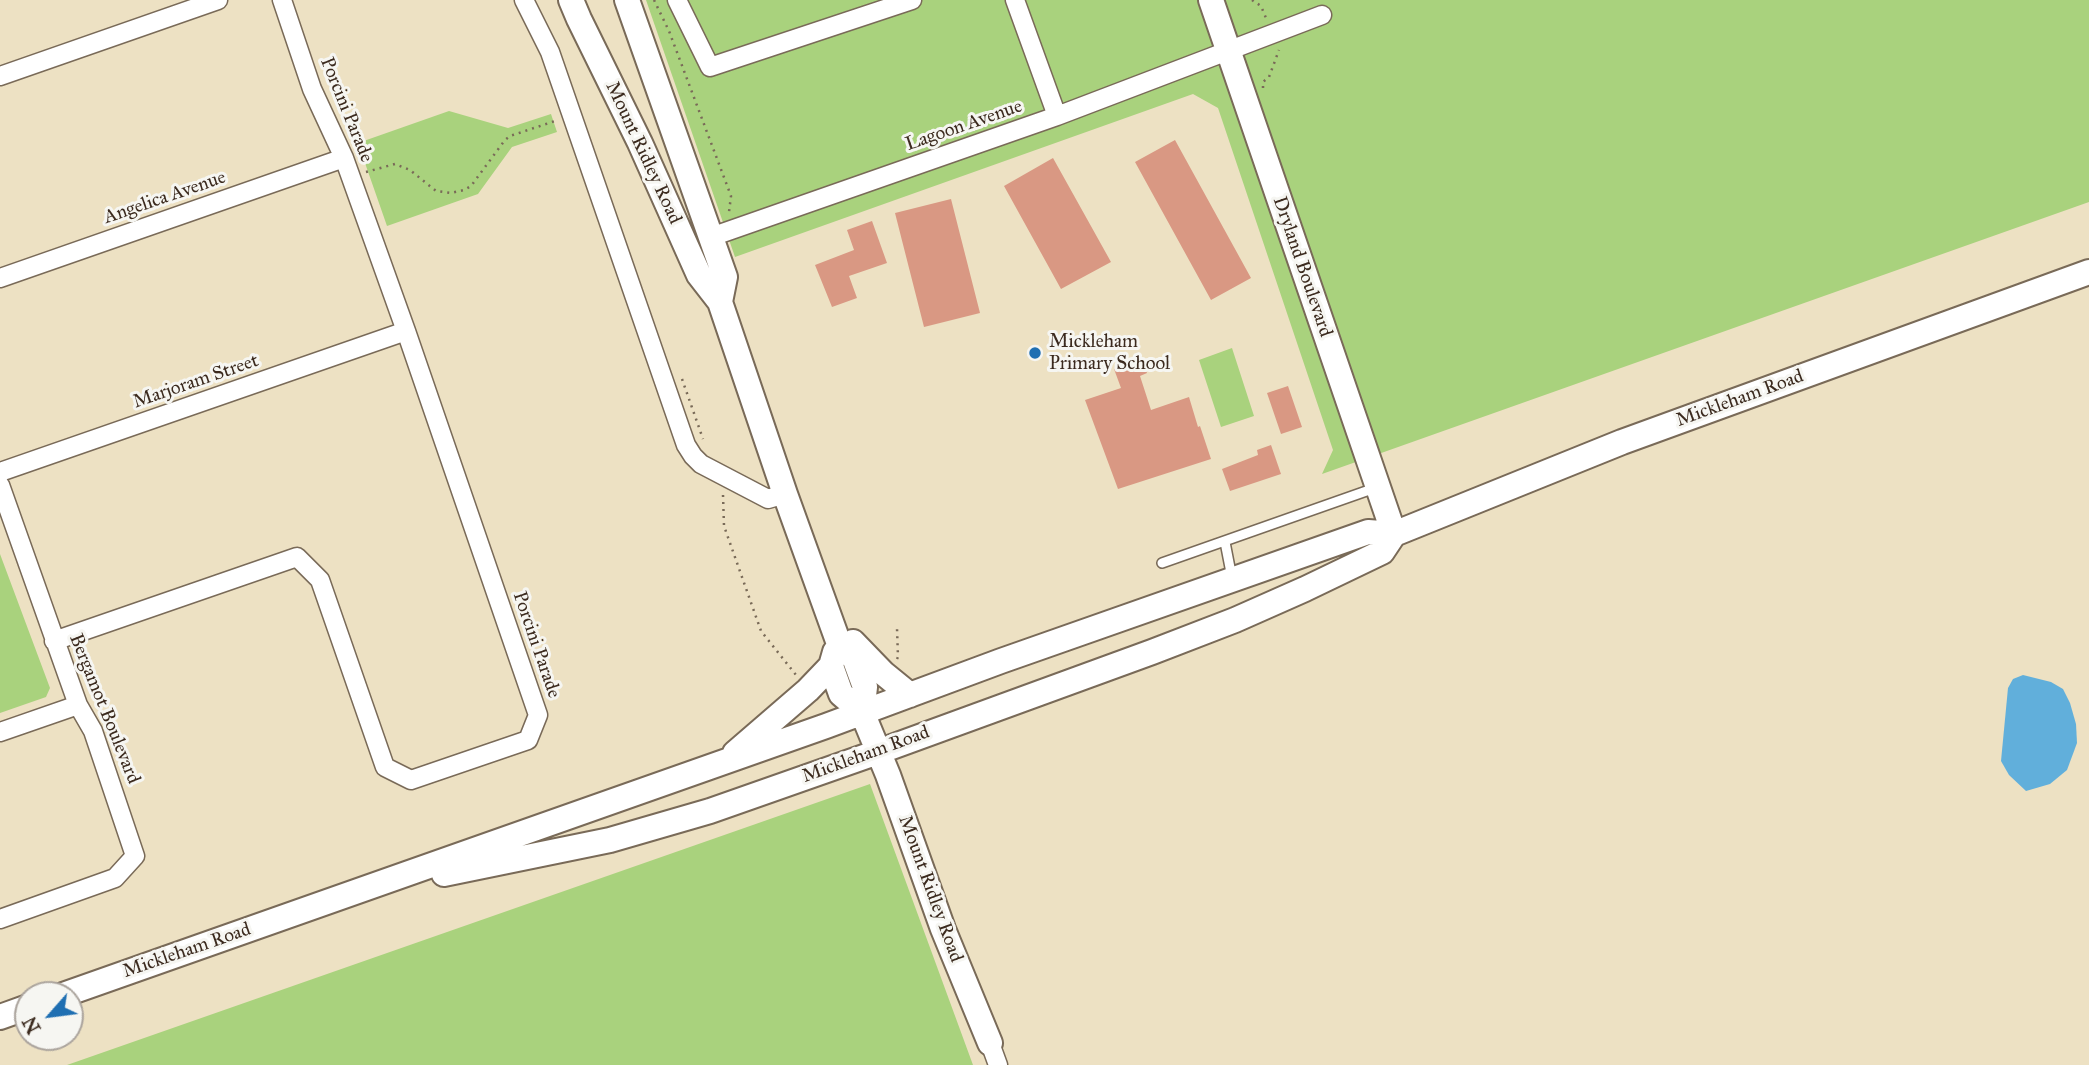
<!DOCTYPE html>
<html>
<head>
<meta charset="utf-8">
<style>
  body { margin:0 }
  #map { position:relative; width:2089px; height:1065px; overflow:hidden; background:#ede1c3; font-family:"IM FELL Great Primer",serif }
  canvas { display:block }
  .north { position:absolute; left:14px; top:981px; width:70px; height:70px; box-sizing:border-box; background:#f6f6f2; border:2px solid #aba49d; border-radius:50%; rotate:242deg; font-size:19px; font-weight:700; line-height:28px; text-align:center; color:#3b2a1e }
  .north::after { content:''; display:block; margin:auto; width:24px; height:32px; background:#1f6fb2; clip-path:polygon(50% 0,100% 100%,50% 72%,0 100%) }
</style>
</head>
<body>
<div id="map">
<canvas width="2089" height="1065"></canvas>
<div class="north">N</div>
</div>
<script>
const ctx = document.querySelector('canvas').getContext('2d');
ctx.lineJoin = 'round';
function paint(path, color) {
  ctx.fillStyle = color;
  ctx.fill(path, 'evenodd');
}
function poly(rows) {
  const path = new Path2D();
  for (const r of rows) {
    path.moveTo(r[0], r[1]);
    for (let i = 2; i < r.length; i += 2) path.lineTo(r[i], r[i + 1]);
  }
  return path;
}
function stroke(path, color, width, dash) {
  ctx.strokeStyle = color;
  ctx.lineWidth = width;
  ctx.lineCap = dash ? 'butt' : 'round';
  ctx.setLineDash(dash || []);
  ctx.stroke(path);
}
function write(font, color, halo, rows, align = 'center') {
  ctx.font = font + ' "IM FELL Great Primer",serif';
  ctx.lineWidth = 6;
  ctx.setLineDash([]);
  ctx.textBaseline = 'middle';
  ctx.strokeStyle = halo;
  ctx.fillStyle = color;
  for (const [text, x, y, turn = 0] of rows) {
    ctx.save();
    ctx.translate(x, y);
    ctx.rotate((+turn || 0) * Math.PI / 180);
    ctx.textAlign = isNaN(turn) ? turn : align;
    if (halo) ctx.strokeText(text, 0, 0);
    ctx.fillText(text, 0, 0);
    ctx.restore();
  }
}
paint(poly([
  [646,0,2089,0,2089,202,1322,474,1333,450,1218,108,1193,94,735,257],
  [449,111,508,128,551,114,557,132,512,147,478,194,387,226,358,143],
  [1232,348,1254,416,1221,427,1199,360],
  [0,554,50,688,46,697,0,713],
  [870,784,973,1065,67,1065]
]), '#a9d27d');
paint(poly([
  [2023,675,2051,682,2063,689,2070,703,2076,724,2077,743,2067,770,2050,784,2026,791,2009,775,2001,761,2008,688,2013,679]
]), '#61afdb');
paint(poly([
  [1175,140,1251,278,1211,300,1135,162],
  [1053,158,1111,262,1061,289,1004,186],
  [951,199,980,313,924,327,895,213],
  [872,221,887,263,849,276,857,298,832,307,815,265,854,250,847,230],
  [1142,359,1147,373,1140,376,1151,410,1189,397,1198,427,1200,426,1211,459,1118,489,1085,400,1121,388,1114,369],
  [1288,386,1302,427,1281,434,1267,393],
  [1271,445,1281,474,1230,491,1222,469,1258,455,1257,450]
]), '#d99883');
const lane = poly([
  [1225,542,1232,578],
  [1162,563,1375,488]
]);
const street = poly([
  [524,0,550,52,686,445,693,456,701,464,768,499,785,494],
  [677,0,710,67,912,0],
  [1015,0,1057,116],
  [0,76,218,0],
  [711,237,1057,116,1322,15],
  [0,278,344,158],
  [0,472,406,331],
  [0,485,78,705,93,731,135,856,115,878,0,919],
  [54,641,297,557,320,580,385,767,411,780,528,740,538,715,406,331,344,158,312,89,282,0],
  [0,732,78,705],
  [990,1043,998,1065]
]);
const secondary = poly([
  [571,0,579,19,640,143,699,275,720,302,785,494,838,641,854,657,865,687,862,712,888,775,943,929,990,1043],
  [627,0,725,277,720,302],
  [1211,0,1394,534],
  [853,642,883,673,910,695],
  [835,652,831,666,841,694,862,712],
  [735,753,808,690,831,666],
  [444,874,610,840,710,811,878,752,1152,652,1235,620,1305,589,1382,552,1394,534],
  [63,995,826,726,1001,661,1368,532,1394,534,1622,442,2089,272],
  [0,1017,28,1007]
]);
stroke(lane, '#796a58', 12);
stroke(street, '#796a58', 21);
stroke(secondary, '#796a58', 28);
stroke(poly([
  [654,0,669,31,731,196,729,212],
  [1252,0,1261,6,1266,18],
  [1263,88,1263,82,1269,77,1279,50],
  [366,172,395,164,410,170,436,191,451,193,464,190,471,186,505,140,510,136,555,121],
  [682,379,703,439],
  [723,495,724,526,761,631,796,675],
  [897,659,898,657,897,628]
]), '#796a58', 2.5, [2, 5]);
stroke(lane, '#fff', 9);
stroke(street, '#fff', 18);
stroke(secondary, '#fff', 24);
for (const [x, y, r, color] of [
  [1035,353,7,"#1f6fb2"]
]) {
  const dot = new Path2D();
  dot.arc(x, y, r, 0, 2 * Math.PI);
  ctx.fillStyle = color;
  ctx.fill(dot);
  stroke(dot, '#f6f6f2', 2.5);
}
write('19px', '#3b2a1e', '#f6f6f2', [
  ["Porcini Parade",346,110,68],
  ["Lagoon Avenue",964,126,-19],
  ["Mount Ridley Road",643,153,65],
  ["Angelica Avenue",165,198,-19],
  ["Dryland Boulevard",1302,267,71],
  ["Marjoram Street",196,382,-19],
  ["Mickleham Road",1740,399,-20],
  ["Porcini Parade",536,645,71],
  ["Bergamot Boulevard",104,709,68],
  ["Mickleham Road",866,755,-20],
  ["Mount Ridley Road",930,889,70],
  ["Mickleham Road",187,951,-19]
]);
write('19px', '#3b2a1e', '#f6f6f2', [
  ["Mickleham",1049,342],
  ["Primary School",1049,364]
], 'left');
</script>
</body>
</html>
